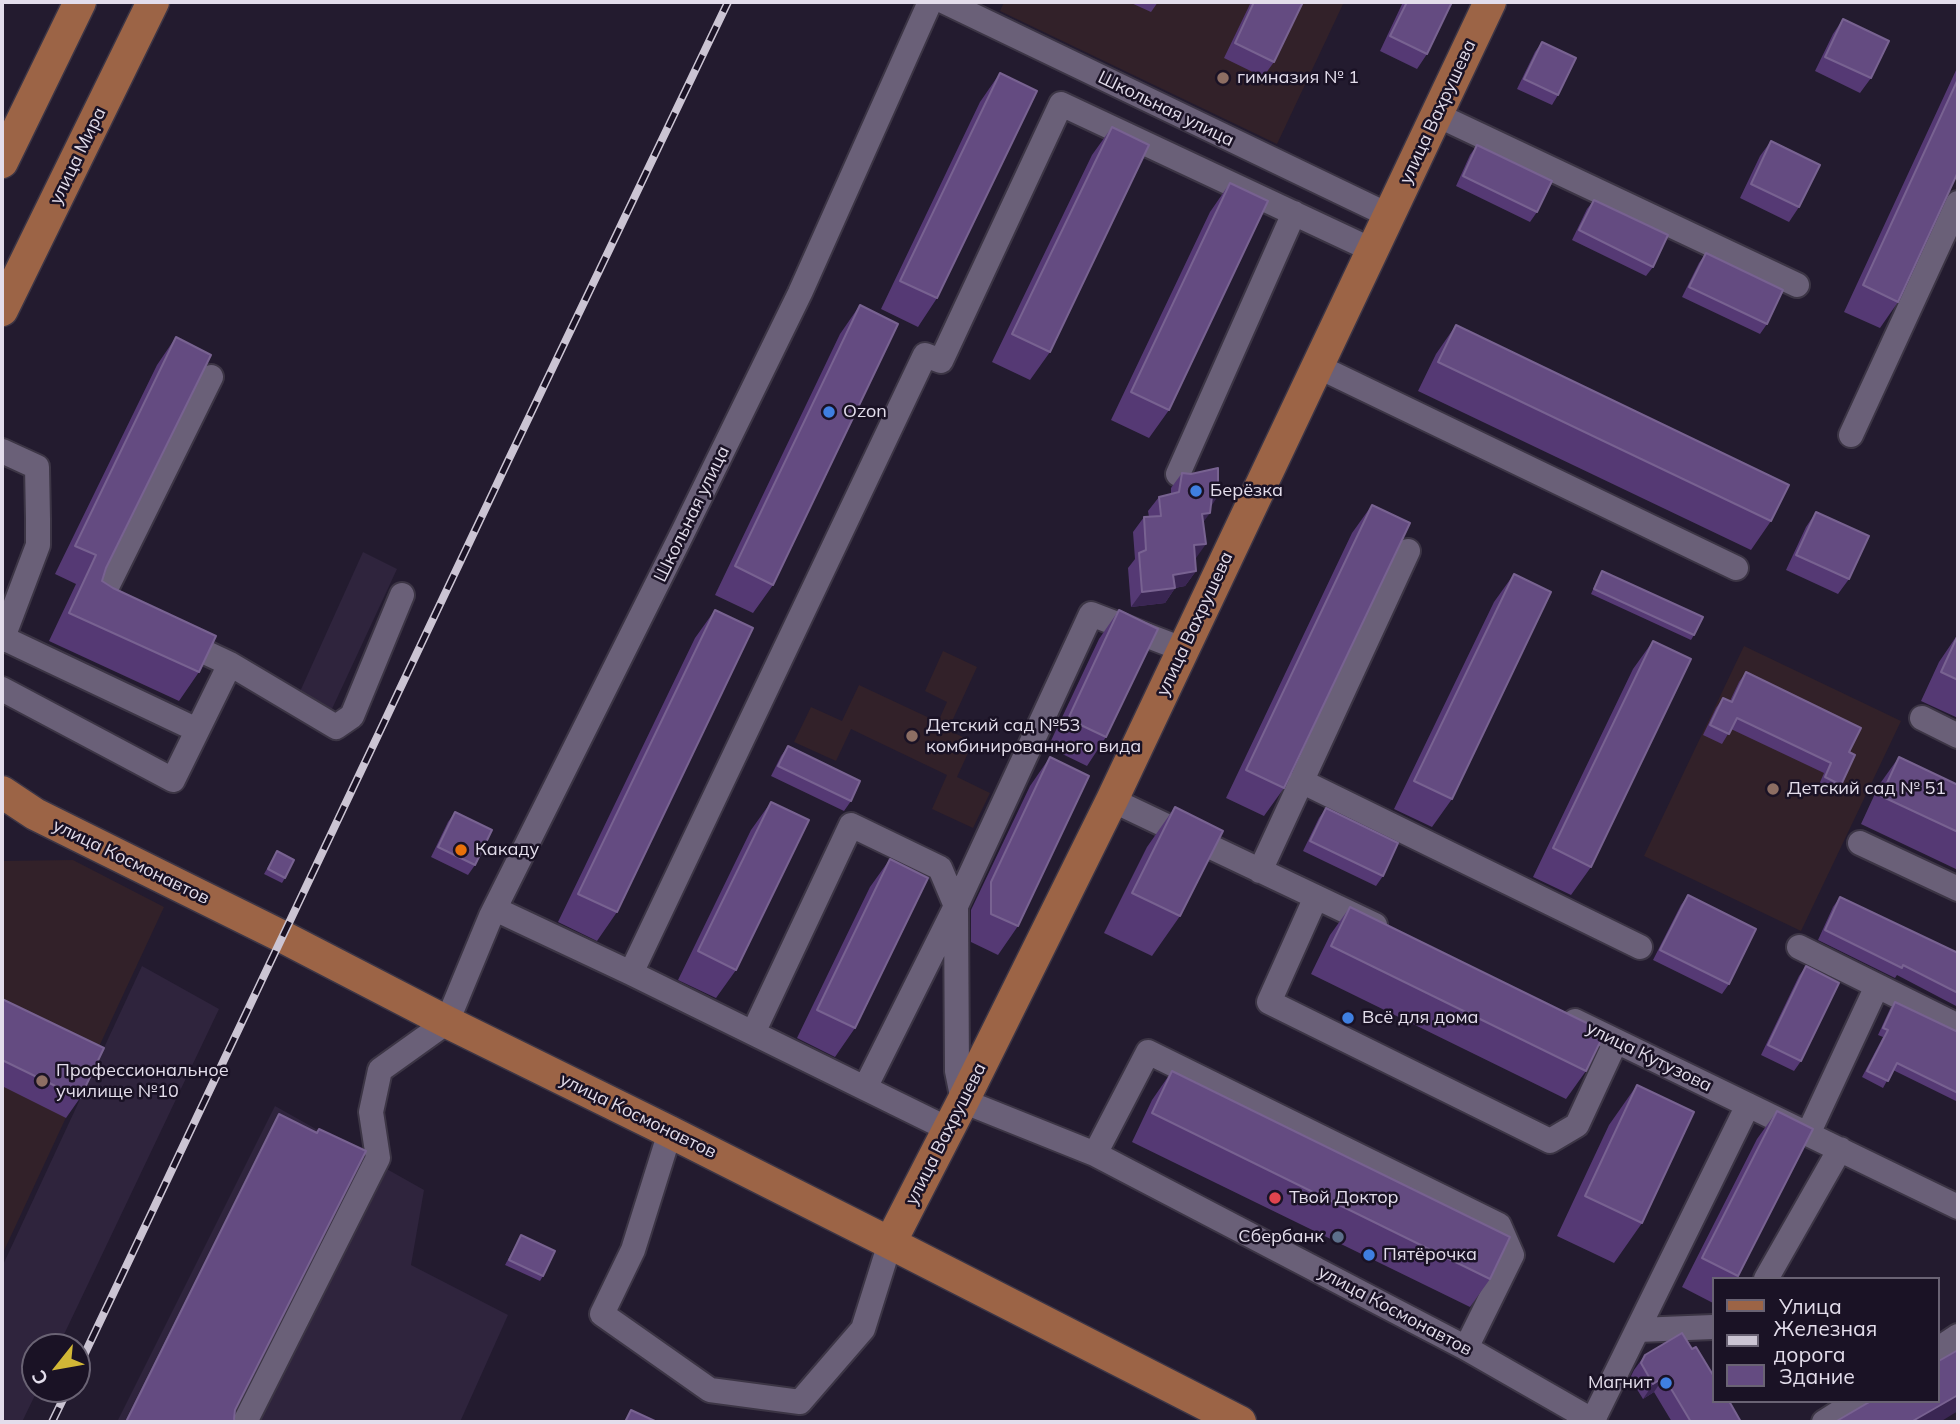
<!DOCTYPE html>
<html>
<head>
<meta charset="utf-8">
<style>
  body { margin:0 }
  #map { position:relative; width:1960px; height:1424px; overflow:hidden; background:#231b2f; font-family:Mulish,sans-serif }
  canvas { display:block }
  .frame { position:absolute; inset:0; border:4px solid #e3ddeb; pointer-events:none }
  .legend { position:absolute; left:1712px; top:1277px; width:228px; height:126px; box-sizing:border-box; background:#1a1225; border:2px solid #6a6374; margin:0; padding:9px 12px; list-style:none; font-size:21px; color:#e3ddeb }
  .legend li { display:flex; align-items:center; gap:14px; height:35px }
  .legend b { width:35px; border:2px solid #6a6374 }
  .north { position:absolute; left:21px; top:1333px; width:70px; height:70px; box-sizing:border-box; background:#1a1225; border:2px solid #6a6374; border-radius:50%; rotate:239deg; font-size:19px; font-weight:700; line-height:28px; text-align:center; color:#e3ddeb }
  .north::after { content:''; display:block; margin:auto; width:24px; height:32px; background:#d2b736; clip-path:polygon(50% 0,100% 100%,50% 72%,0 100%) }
</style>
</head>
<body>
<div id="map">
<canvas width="1960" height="1424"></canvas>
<div class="frame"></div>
<ul class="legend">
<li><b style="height:9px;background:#9c6446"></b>Улица</li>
<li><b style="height:9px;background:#cbc4d3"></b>Железная дорога</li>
<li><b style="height:19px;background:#644b81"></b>Здание</li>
</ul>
<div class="north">С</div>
</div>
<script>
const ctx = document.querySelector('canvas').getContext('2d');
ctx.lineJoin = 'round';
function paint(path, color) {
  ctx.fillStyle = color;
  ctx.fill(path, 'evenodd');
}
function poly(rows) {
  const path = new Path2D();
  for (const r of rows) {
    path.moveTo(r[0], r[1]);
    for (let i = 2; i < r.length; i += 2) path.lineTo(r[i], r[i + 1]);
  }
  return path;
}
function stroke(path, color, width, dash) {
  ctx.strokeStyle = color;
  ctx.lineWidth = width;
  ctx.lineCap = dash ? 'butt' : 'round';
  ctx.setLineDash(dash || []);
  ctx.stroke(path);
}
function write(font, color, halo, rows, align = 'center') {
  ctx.font = font + ' Mulish,sans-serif';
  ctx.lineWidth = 5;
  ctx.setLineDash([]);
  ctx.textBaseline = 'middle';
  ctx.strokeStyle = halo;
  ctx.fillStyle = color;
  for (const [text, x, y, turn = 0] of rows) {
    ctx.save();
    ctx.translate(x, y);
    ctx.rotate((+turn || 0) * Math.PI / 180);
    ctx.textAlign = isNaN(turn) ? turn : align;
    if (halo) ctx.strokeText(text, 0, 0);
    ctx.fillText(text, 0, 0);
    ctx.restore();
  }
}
paint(poly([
  [363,552,397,569,331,711,298,696],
  [142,966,219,1009,58,1347,35,1347,35,1389,38,1389,22,1422,2,1422,2,1267],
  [275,1106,424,1190,411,1265,508,1315,460,1422,117,1422]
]), '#2f243d');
paint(poly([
  [1004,2,1344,2,1277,144,1000,11],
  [1744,646,1901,721,1801,931,1644,856],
  [943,651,977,667,948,730,973,742,957,777,990,793,973,828,932,809,947,775,851,729,836,761,794,742,811,707,842,721,859,685,938,722,947,702,925,691],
  [73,860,164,907,2,1255,2,861]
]), '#322129');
const minor = poly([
  [945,2,1388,215],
  [1437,115,1797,285],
  [1317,366,1736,568],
  [1851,435,1958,203],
  [2,451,37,467,38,519,38,545,2,640],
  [1178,474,1294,213],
  [111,609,99,603,211,377],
  [3,638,197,730],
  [230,664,336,727,352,716,402,595],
  [2,689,173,780,230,664,179,640],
  [1922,718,1958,736],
  [1301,781,1640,947],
  [1112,800,1375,925],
  [1860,843,1958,889],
  [1260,871,1408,551],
  [1316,897,1269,1002,1550,1141,1577,1125,1616,1041],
  [495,909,631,973,948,1129],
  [1799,947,1958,1026],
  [631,973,925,355,941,361,1061,104,1372,250],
  [1575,1021,1958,1207],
  [753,1033,851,825,940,868,956,906,957,1071,963,1101,1095,1154,1466,1348,1595,1422],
  [865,1088,956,906,1091,614,1182,649],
  [670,1132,633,1250,602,1314,710,1390,800,1402,863,1329,890,1243],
  [1808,1134,1877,986],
  [1095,1154,1148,1052,1499,1225,1512,1255,1466,1348],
  [1766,1279,1840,1149],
  [1638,1330,1713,1327],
  [1937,1350,1958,1336],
  [245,1422,378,1158,371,1112,380,1070,447,1022,491,916,683,532,800,293,930,2],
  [1592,1422,1748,1105],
  [1824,1422,1857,1401]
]);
const major = poly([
  [2,162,80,2],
  [2,310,153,2],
  [2,792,35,814,283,937,447,1022,670,1132,890,1243,1240,1422],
  [890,1243,963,1101,1112,800,1490,2]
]);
stroke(minor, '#3c3545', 28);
stroke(major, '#3c3545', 35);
stroke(minor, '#6a6078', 24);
stroke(major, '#9c6446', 32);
const rail = poly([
  [77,1370,507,463,728,2],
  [52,1422,68,1389]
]);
stroke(rail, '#cbc4d3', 8);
stroke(rail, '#1a1225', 5, [16]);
paint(poly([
  [1129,2,1158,2,1151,12],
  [1251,2,1303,2,1274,62,1263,77,1224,58],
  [1403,2,1452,2,1427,54,1417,69,1380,51],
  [1843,19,1871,78,1860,93,1815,71,1833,34],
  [1542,42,1558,95,1552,105,1517,89,1535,52],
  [1958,66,1958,172,1898,302,1880,328,1844,312],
  [1000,73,937,298,918,327,881,309,980,102],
  [1112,127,1050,352,1030,380,992,362,1092,155],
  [1771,141,1799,207,1789,222,1740,198,1760,156],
  [1477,145,1537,212,1530,222,1456,186,1470,155],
  [1230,183,1169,410,1149,438,1111,420,1210,212],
  [1594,200,1653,267,1646,276,1572,240,1587,209],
  [1706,253,1767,324,1760,334,1682,297,1699,263],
  [860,305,773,585,753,613,715,595,840,334],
  [1456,325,1771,521,1751,550,1418,391,1436,354],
  [176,337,102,581,199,672,179,701,49,641,76,584,55,574,157,365],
  [1182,473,1210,507,1203,523,1196,558,1195,559,1196,571,1185,586,1175,588,1165,603,1131,607,1128,568,1135,559,1133,532,1144,517,1149,517,1148,511,1159,497,1171,494,1171,488],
  [1372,505,1284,788,1264,816,1226,798,1352,533],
  [1816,512,1849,579,1838,594,1786,570,1806,527],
  [1602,571,1694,635,1691,640,1591,594,1599,576],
  [1514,574,1452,799,1432,827,1394,809,1494,602],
  [715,610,617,912,597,941,558,922,695,638],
  [1119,610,1106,737,1087,766,1048,747,1099,639],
  [1958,634,1958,718,1921,701,1939,662],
  [1653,641,1591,867,1571,895,1533,877,1633,669],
  [1746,672,1849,752,1841,785,1834,795,1818,787,1824,773,1731,729,1722,744,1703,735,1716,708,1723,698,1730,701,1739,682],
  [788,746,851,801,844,811,771,776,781,756],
  [1050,757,1018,926,998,955,971,942,971,910,1030,786],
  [1899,757,1958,785,1958,870,1861,824,1879,785],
  [771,802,736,970,716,998,678,980,751,830],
  [1175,807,1180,916,1152,956,1104,933,1147,847],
  [1326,808,1383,876,1376,886,1303,851,1319,818],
  [455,812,475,865,468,875,431,857,448,822],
  [277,851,285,878,282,883,264,874],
  [890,859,855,1028,835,1057,797,1038,870,887],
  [1688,895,1729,984,1722,994,1653,960,1681,905],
  [1840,897,1958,953,1958,1007,1897,975,1895,978,1818,940,1833,907],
  [1350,907,1586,1071,1566,1099,1311,974,1330,935],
  [1806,966,1801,1061,1794,1071,1761,1055,1799,976],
  [2,999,80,1098,66,1118,2,1086],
  [1895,1002,1958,1032,1958,1102,1893,1070,1883,1088,1862,1077,1883,1037,1878,1035,1890,1009],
  [1172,1071,1490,1279,1470,1307,1132,1142,1152,1100],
  [1637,1085,1642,1223,1614,1263,1557,1236,1609,1125],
  [1777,1111,1738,1276,1736,1279,1713,1279,1713,1303,1682,1287,1757,1139],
  [279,1114,316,1132,319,1129,235,1410,234,1419,235,1422,125,1422,276,1119],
  [521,1235,543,1276,540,1281,505,1265],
  [1692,1349,1741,1422,1672,1422,1654,1392,1643,1399,1630,1378,1634,1370,1645,1355]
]), '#553974');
paint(poly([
  [1212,496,1218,496,1208,511],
  [1210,513,1199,528,1202,514],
  [1206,544,1196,558,1183,560,1194,545],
  [1196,571,1185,586,1163,590,1173,575],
  [1175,588,1165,603,1131,607,1142,592],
  [1664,1377,1654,1392,1643,1399,1653,1384],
  [1958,1395,1958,1411,1940,1422,1911,1422]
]), '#3a2653');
const building = poly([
  [1254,2,1303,2,1274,62,1235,43,1254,2],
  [1407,2,1452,2,1427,54,1390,36,1407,2],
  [1843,19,1889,41,1871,78,1825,57,1843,19],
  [1542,42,1576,58,1558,95,1524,79,1542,42],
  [1000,73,1037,91,937,298,900,281,1000,73],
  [1958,79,1958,172,1898,302,1863,285,1958,79],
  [1112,127,1149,145,1050,352,1012,334,1112,127],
  [1771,141,1820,165,1799,207,1751,184,1771,141],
  [1477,145,1552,181,1537,212,1463,176,1477,145],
  [1230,183,1268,201,1169,410,1131,392,1230,183],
  [1594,200,1668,235,1653,267,1579,230,1594,200],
  [1706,253,1783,290,1767,324,1689,287,1706,253],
  [860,305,898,324,773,585,735,566,860,305],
  [1456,325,1789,485,1771,521,1438,362,1456,325],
  [176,337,211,355,106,568,102,581,113,588,216,636,199,672,69,613,96,555,75,546,176,337],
  [1218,468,1218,496,1212,496,1210,513,1202,514,1206,544,1194,545,1196,571,1173,575,1175,588,1142,592,1139,553,1146,550,1144,517,1161,516,1159,497,1179,492,1182,473,1191,474,1218,468],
  [1372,505,1410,523,1284,788,1246,770,1372,505],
  [1816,512,1869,536,1849,579,1796,555,1816,512],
  [1602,571,1703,617,1694,635,1594,589,1602,571],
  [1514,574,1551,592,1452,799,1414,781,1514,574],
  [715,610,753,628,617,912,578,894,715,610],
  [1119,610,1158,629,1106,737,1068,719,1119,610],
  [1958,635,1958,680,1941,672,1958,635],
  [1653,641,1691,659,1591,867,1553,848,1653,641],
  [1746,672,1861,728,1849,752,1855,755,1841,785,1825,777,1831,763,1737,718,1729,734,1710,725,1723,698,1732,702,1746,672],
  [788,746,860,781,851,801,778,766,788,746],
  [1050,757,1089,776,1018,926,991,914,991,882,1050,757],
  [1899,757,1958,785,1958,832,1881,796,1899,757],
  [771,802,809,820,736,970,698,951,771,802],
  [1175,807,1223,831,1180,916,1132,893,1175,807],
  [1326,808,1398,843,1383,876,1310,841,1326,808],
  [455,812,492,830,475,865,438,847,455,812],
  [277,851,294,860,285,878,268,869,277,851],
  [890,859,928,878,855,1028,817,1010,890,859],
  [1688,895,1756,929,1729,984,1660,950,1688,895],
  [1840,897,1958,953,1958,993,1903,965,1902,968,1825,930,1840,897],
  [1350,907,1605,1032,1586,1071,1331,946,1350,907],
  [1806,966,1839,983,1801,1061,1768,1045,1806,966],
  [2,999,104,1048,80,1098,2,1060,2,999],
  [1895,1002,1958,1032,1958,1093,1897,1063,1888,1081,1867,1071,1888,1030,1883,1028,1895,1002],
  [1172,1071,1510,1237,1490,1279,1152,1113,1172,1071],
  [1637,1085,1694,1112,1642,1223,1585,1196,1637,1085],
  [1777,1111,1813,1129,1738,1276,1702,1258,1777,1111],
  [279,1114,317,1133,319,1129,366,1151,235,1410,234,1419,235,1422,126,1422,279,1114],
  [521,1235,555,1251,543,1276,509,1260,521,1235],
  [1682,1333,1692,1349,1696,1347,1713,1375,1713,1401,1729,1401,1741,1422,1691,1422,1664,1377,1653,1384,1641,1363,1645,1355,1682,1333],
  [1958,1350,1958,1395,1911,1422,1835,1422,1871,1401,1937,1401,1937,1362,1958,1350],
  [631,1410,657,1422,625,1422,631,1410]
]);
paint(building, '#644b81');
stroke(building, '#786291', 2);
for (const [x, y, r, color] of [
  [1223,78,7,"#8d6e63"],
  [829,412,7,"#3f7fe0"],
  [1196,491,7,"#3f7fe0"],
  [912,736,7,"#8d6e63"],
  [1773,789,7,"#8d6e63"],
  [461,850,7,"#e8710a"],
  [1348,1018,7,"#3f7fe0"],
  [42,1081,7,"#8d6e63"],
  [1275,1198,7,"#e0444e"],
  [1338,1237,7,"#5c6f8a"],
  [1369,1255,7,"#3f7fe0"],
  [1666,1383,7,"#3f7fe0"]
]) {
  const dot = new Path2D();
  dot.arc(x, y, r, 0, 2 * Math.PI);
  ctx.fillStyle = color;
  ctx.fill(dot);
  stroke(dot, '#1a1225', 2.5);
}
write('18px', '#e3ddeb', '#1a1225', [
  ["гимназия № 1",1237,78],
  ["Ozon",843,412],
  ["Берёзка",1210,491],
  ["Детский сад №53",926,726],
  ["комбинированного вида",926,747],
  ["Детский сад № 51",1787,789],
  ["Какаду",475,850],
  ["Всё для дома",1362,1018],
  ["Профессиональное",56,1071],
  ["училище №10",56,1092],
  ["Твой Доктор",1289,1198],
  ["Сбербанк",1324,1237,"right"],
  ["Пятёрочка",1383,1255],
  ["Магнит",1652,1383,"right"]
], 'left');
write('18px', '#e3ddeb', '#1a1225', [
  ["Школьная улица",1166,109,26],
  ["улица Вахрушева",1438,112,-65],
  ["улица Мира",78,156,-64],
  ["Школьная улица",692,514,-64],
  ["улица Вахрушева",1195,624,-65],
  ["улица Космонавтов",131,862,26],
  ["улица Кутузова",1649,1057,26],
  ["улица Космонавтов",638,1116,26],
  ["улица Вахрушева",946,1134,-63],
  ["улица Космонавтов",1395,1311,28]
]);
</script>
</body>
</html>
